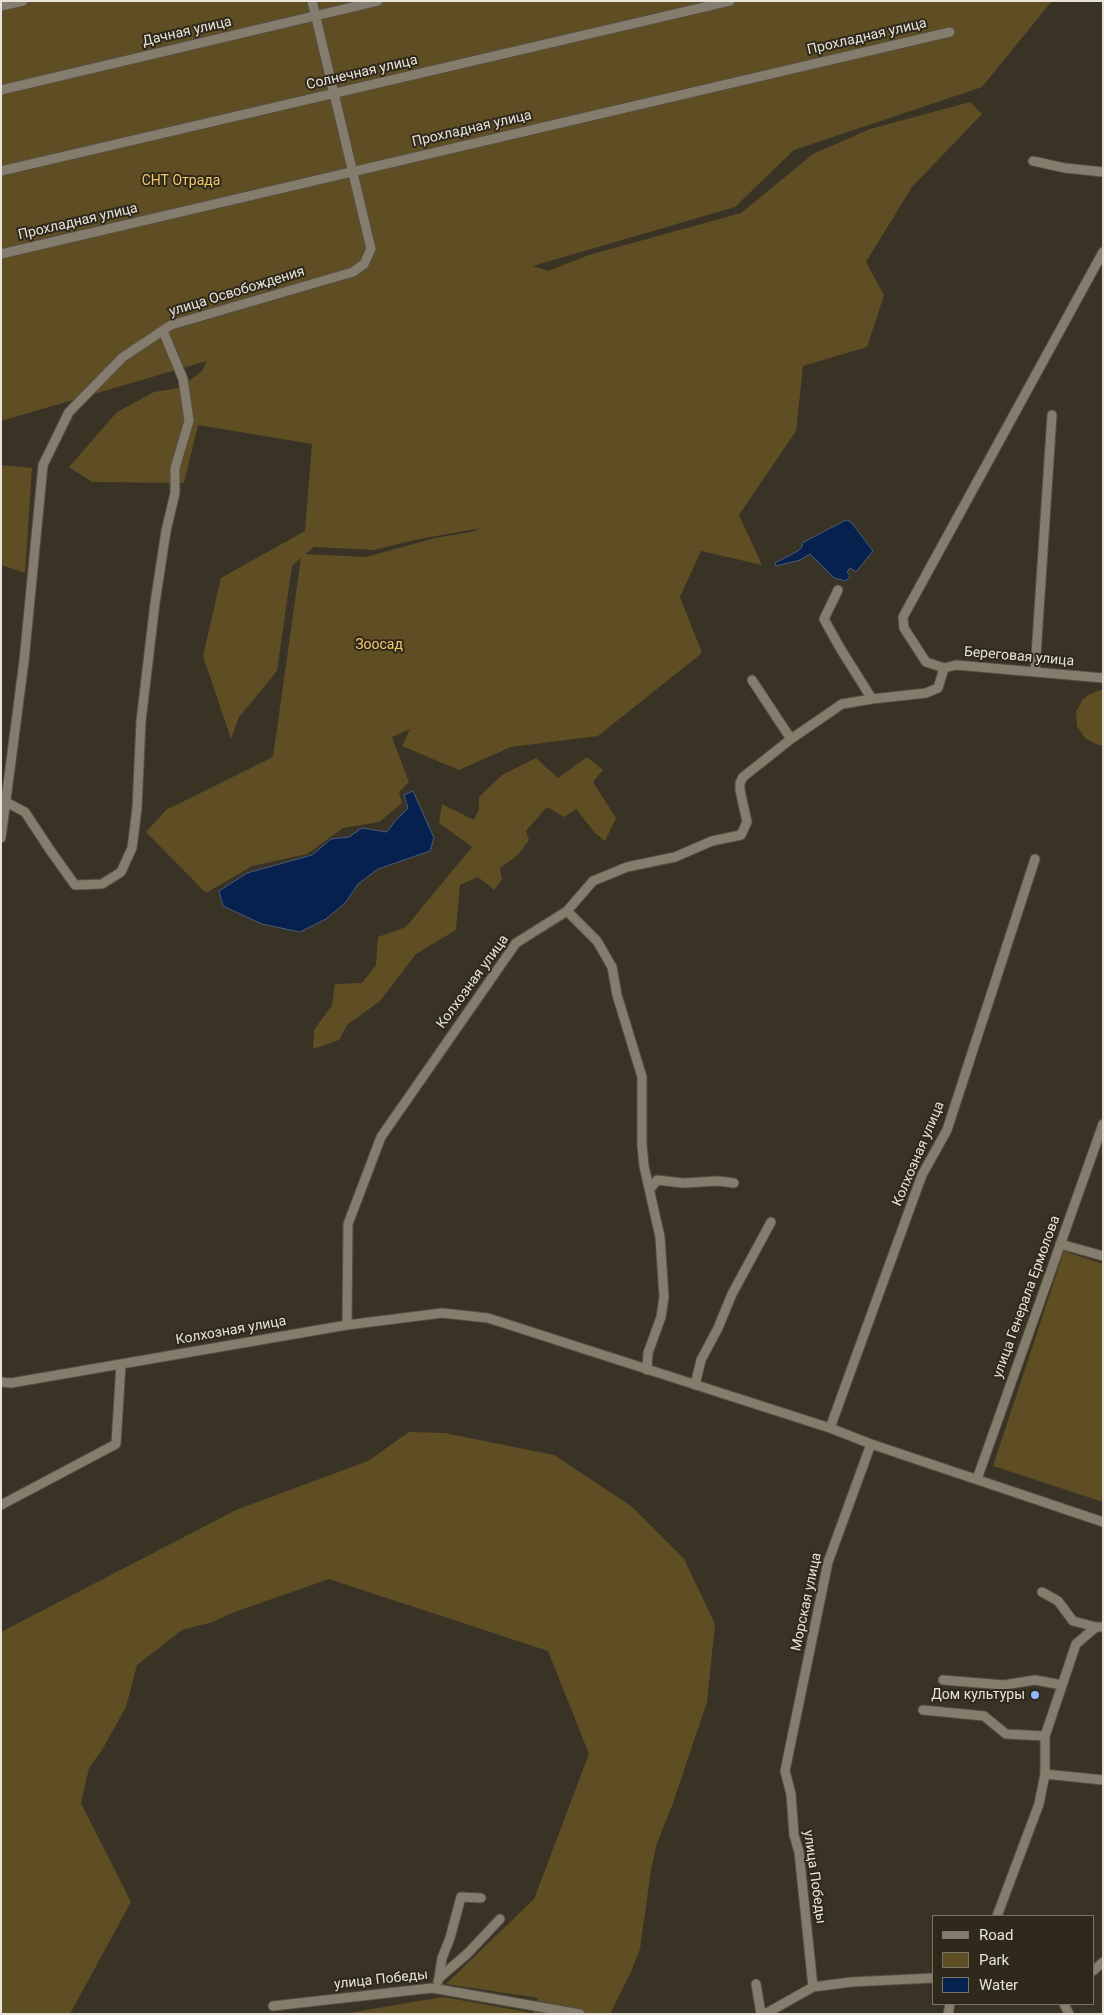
<!DOCTYPE html>
<html>
<head>
<meta charset="utf-8">
<style>
  body { margin:0 }
  #map { position:relative; width:1104px; height:2015px; overflow:hidden; background:#393325; font-family:Roboto,sans-serif }
  canvas { display:block }
  .frame { position:absolute; inset:0; border:2px solid #e8e4db; pointer-events:none }
  .legend { position:absolute; left:932px; top:1915px; width:162px; height:90px; box-sizing:border-box; background:#2f291b; border:1px solid #797468; margin:0; padding:6px 9px; list-style:none; font-size:15px; color:#e8e4db }
  .legend li { display:flex; align-items:center; gap:10px; height:25px }
  .legend b { width:25px; border:1px solid #797468 }
</style>
</head>
<body>
<div id="map">
<canvas width="1104" height="2015"></canvas>
<div class="frame"></div>
<ul class="legend">
<li><b style="height:6px;background:#847c6c"></b>Road</li>
<li><b style="height:14px;background:#5f4d24"></b>Park</li>
<li><b style="height:14px;background:#07214f"></b>Water</li>
</ul>
</div>
<script>
const ctx = document.querySelector('canvas').getContext('2d');
ctx.lineJoin = 'round';
function paint(path, color) {
  ctx.fillStyle = color;
  ctx.fill(path, 'evenodd');
}
function poly(rows) {
  const path = new Path2D();
  for (const r of rows) {
    path.moveTo(r[0], r[1]);
    for (let i = 2; i < r.length; i += 2) path.lineTo(r[i], r[i + 1]);
  }
  return path;
}
function stroke(path, color, width, dash) {
  ctx.strokeStyle = color;
  ctx.lineWidth = width;
  ctx.lineCap = dash ? 'butt' : 'round';
  ctx.setLineDash(dash || []);
  ctx.stroke(path);
}
function write(font, color, halo, rows, align = 'center') {
  ctx.font = font + ' Roboto,sans-serif';
  ctx.lineWidth = 4;
  ctx.setLineDash([]);
  ctx.textBaseline = 'middle';
  ctx.strokeStyle = halo;
  ctx.fillStyle = color;
  for (const [text, x, y, turn = 0] of rows) {
    ctx.save();
    ctx.translate(x, y);
    ctx.rotate((+turn || 0) * Math.PI / 180);
    ctx.textAlign = isNaN(turn) ? turn : align;
    if (halo) ctx.strokeText(text, 0, 0);
    ctx.fillText(text, 0, 0);
    ctx.restore();
  }
}
paint(poly([
  [1,1,1052,1,982,87,794,150,735,207,533,266,548,271,589,255,741,213,813,154,870,129,970,102,982,114,912,187,866,262,884,295,867,347,803,366,796,431,739,515,762,565,701,551,680,597,702,653,598,736,511,747,459,770,402,746,410,729,392,737,409,782,399,792,402,803,379,822,343,828,307,854,252,866,206,893,146,832,166,810,273,757,301,558,292,566,277,671,239,717,231,739,203,656,221,578,305,531,312,444,198,425,184,483,92,482,69,467,117,412,154,392,179,388,202,371,207,361,1,421],
  [481,528,471,532,435,538,366,557,305,554,314,547,374,550,414,540],
  [1,465,32,468,25,573,1,565],
  [1103,689,1103,745,1098,745,1085,738,1077,726,1076,712,1083,699,1090,694],
  [587,757,603,770,593,782,616,818,605,841,595,833,576,809,564,817,547,807,526,831,529,840,517,856,500,868,502,880,494,890,478,877,460,885,456,930,416,954,380,1001,347,1025,339,1040,313,1049,314,1030,332,1005,335,984,362,983,376,965,378,937,406,927,472,847,439,823,442,804,474,820,479,809,479,797,502,775,536,758,558,778],
  [1064,1251,1103,1264,1103,1502,993,1466],
  [409,1432,445,1433,554,1455,631,1506,684,1559,715,1624,707,1702,672,1806,657,1843,651,1870,640,1949,631,1972,610,2014,343,2014,443,1997,533,2013,538,1998,446,1984,534,1899,589,1754,548,1651,329,1579,232,1613,213,1622,182,1630,137,1665,126,1707,102,1750,89,1768,81,1803,131,1902,70,2014,1,2014,1,1632,236,1510,368,1461]
]), '#5f4d24');
const water = poly([
  [846,520,851,522,873,551,856,572,850,568,847,572,850,576,846,581,834,578,810,554,800,560,776,566,775,563,798,551,802,547,802,543,846,520],
  [413,791,434,838,430,851,378,869,358,884,346,902,326,919,300,932,262,924,223,906,219,891,247,873,312,855,331,839,349,837,362,828,387,832,395,821,408,808,404,795,413,791]
]);
paint(water, '#07214f');
stroke(water, '#4a5c79', 1);
const street = poly([
  [1,6,23,1],
  [1,90,378,1],
  [1033,161,1065,168,1103,172],
  [1,171,730,1],
  [1,254,950,32],
  [838,590,824,619,840,648,872,699],
  [944,668,926,662,904,628,903,617,1103,252],
  [1035,671,1052,415],
  [752,680,791,739,842,704,872,699,926,693,938,688,944,668,956,665,1103,678],
  [6,802,25,812,50,850,75,885,102,884,121,872,132,848,137,808,141,721,155,603,166,531,175,493,175,468,189,421,183,379,163,331],
  [1,838,24,661,43,465,69,412,123,357,171,325,353,272,364,264,371,249,312,1],
  [567,911,597,941,612,967,617,995,642,1077,642,1145,644,1166,660,1237,664,1297,661,1317,648,1353,647,1370],
  [650,1189,657,1180,683,1183,718,1181,734,1183],
  [1060,1244,1103,1256],
  [347,1325,348,1224,381,1137,516,943,567,911,593,881,627,867,675,857,712,841,741,835,747,822,740,790,740,783,743,777,791,739],
  [1,1382,11,1383,347,1325,442,1313,488,1318,830,1428,871,1444,1103,1522],
  [695,1385,701,1360,718,1328,732,1294,771,1222],
  [830,1428,922,1175,947,1130,1035,859],
  [977,1479,1103,1124],
  [1,1505,116,1444,121,1364],
  [1042,1592,1058,1601,1073,1621,1096,1627],
  [943,1680,1004,1685,1035,1680,1062,1685],
  [923,1710,984,1716,1006,1734,1045,1736],
  [1045,1774,1103,1780],
  [997,1916,1039,1804,1045,1774,1045,1736,1076,1644,1096,1627,1103,1627],
  [1093,1971,1103,1962],
  [439,1978,442,1958,450,1938,461,1897,481,1898],
  [438,1981,439,1978,467,1954,500,1919],
  [756,1984,761,2014],
  [813,1987,799,1852,794,1835,791,1794,785,1771,828,1562,871,1444],
  [1064,2004,1069,2014],
  [273,2006,432,1988,580,2014],
  [765,2014,813,1987,851,1982,933,1978],
  [948,2014,950,2004]
]);
stroke(street, '#554f43', 11);
stroke(street, '#847c6c', 9);
for (const [x, y, r, color] of [
  [1035,1695,5,"#90b8fd"]
]) {
  const dot = new Path2D();
  dot.arc(x, y, r, 0, 2 * Math.PI);
  ctx.fillStyle = color;
  ctx.fill(dot);
  stroke(dot, '#2f291b', 2);
}
write('14px', '#e8e4db', '#2f291b', [
  ["Дачная улица",187,32,-13],
  ["Прохладная улица",867,37,-13],
  ["Солнечная улица",362,73,-13],
  ["Прохладная улица",472,129,-13],
  ["Прохладная улица",78,222,-13],
  ["улица Освобождения",237,292,-17],
  ["Береговая улица",1019,657,5],
  ["Колхозная улица",473,982,-54],
  ["Колхозная улица",919,1154,-67],
  ["улица Генерала Ермолова",1027,1297,-70],
  ["Колхозная улица",231,1331,-10],
  ["Морская улица",807,1602,-78],
  ["улица Победы",814,1877,82],
  ["улица Победы",381,1980,-6]
]);
write('14px', '#f2c86b', '#2f291b', [
  ["СНТ Отрада",181,181],
  ["Зоосад",379,645]
]);
write('14px', '#e8e4db', '#2f291b', [
  ["Дом культуры",1025,1695]
], 'right');
</script>
</body>
</html>
